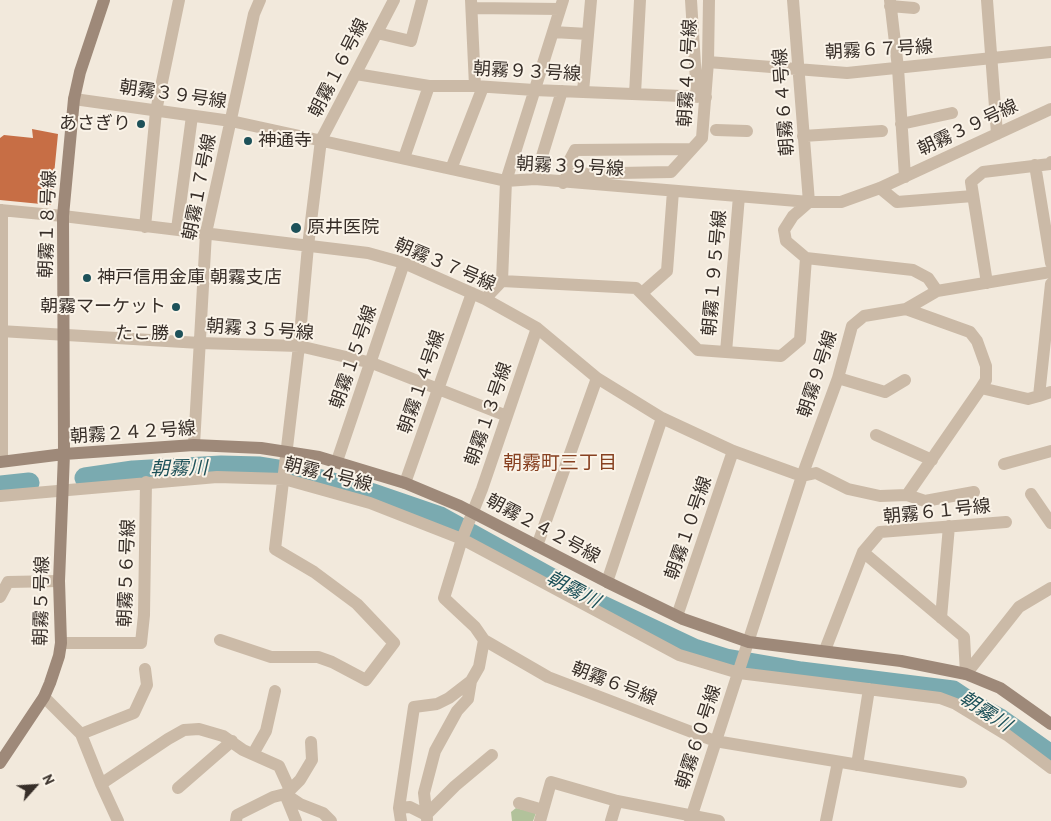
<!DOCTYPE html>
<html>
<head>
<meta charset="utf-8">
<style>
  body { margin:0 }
  #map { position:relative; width:1051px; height:821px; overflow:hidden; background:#f2e9dc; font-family:"PT Sans",sans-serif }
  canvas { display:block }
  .north { position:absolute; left:10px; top:761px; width:50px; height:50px; -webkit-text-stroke:4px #faf3e8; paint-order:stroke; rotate:64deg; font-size:14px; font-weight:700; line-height:20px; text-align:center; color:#372e28 }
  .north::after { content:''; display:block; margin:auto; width:18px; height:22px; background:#372e28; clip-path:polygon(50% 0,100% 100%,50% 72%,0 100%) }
</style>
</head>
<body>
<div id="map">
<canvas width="1051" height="821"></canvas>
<div class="north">N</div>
</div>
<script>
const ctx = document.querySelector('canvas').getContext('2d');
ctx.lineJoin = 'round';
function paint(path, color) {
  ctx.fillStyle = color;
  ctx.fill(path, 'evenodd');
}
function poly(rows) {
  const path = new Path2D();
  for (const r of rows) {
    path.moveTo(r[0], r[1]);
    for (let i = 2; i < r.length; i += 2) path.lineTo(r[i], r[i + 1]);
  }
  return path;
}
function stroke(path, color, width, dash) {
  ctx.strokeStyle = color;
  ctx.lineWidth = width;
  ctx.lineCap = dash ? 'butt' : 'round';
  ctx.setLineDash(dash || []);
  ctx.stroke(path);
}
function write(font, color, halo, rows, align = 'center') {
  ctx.font = font + ' "PT Sans","Noto Sans JP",sans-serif';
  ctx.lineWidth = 4;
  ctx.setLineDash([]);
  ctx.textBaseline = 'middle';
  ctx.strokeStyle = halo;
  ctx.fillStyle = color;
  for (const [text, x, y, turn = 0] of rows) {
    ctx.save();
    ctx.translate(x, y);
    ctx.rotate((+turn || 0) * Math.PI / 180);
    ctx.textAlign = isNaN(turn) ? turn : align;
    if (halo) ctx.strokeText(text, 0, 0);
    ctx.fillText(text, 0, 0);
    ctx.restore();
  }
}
paint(poly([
  [516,808,536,813,533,821,512,821,511,812]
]), '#b2c29b');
stroke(poly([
  [85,478,133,471,221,466,260,467,291,472,373,494,440,517,592,601,694,649,726,659,801,672,953,691,974,705,1000,719,1051,755],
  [0,486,29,483]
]), '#7aaab0', 21);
paint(poly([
  [32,129,58,134,51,205,0,200,0,138,4,135,33,138]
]), '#c76e45');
stroke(poly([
  [471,0,475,86],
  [691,0,697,97],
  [890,0,898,68,905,177],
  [987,0,997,134],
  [890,6,914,8],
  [472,8,560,9],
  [553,32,588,34],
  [377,33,411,41,422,0],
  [708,62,847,73,1051,52],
  [356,74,429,86,475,86,534,90,706,97],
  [583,92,591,0],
  [635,94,640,0],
  [74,99,231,121,506,181,535,179,809,202,841,202,880,188,1051,109],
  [901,124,952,113],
  [716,130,747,131],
  [803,136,882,131],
  [404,158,429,86],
  [1035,165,1051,263],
  [451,169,483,87],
  [568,174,566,167,575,150,691,149],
  [535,179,562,91],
  [563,183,568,174,671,172,702,138,708,62,709,0],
  [880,188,897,202,973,196],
  [0,210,63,216,368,253,404,263,485,299,537,328,597,378,662,418,733,451,802,476,816,473,848,489,880,496,907,495,981,388,1028,399,1039,396],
  [2,210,2,461],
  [145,227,156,111,179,0],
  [177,229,192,116],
  [502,281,506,181,563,0],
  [987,283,971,182,983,172,1050,164,1051,162],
  [1051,284,1039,396,1051,392],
  [937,291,1051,272],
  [642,293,667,271,673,191],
  [485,299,502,281,636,288,698,350,781,356,800,340,806,258],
  [906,309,970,332,977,341,986,366,986,380,981,388],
  [537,328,482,489,462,539,444,598,475,627,484,640,548,677,715,741,961,782],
  [0,331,200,343,299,346,372,363,507,416],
  [726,352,739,196],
  [838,378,885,392,905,380],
  [876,435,932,460],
  [194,445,206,233,254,14,260,0],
  [337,461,404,263],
  [1004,464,1051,451],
  [405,483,472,293],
  [1031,494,1051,523],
  [907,495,925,501,974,492],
  [0,496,217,477,284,479,370,503,462,539,679,655,739,673,940,698,956,704,1007,735,1051,768],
  [537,546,597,378],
  [863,552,964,637,966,674],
  [607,582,662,418],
  [0,597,8,582,59,581],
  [677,616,733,451],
  [941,618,949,526],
  [220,640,271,657,318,657,332,662,366,680,394,643,357,604,314,572,275,549,299,346,308,246,321,140,394,0],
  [61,643,141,643,144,615,146,482],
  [825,650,863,552,880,532,1006,522],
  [966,674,1019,607,1051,588],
  [471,681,449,698,437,704,414,707,399,808,410,807,426,815,455,786,492,755],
  [44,697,81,734,101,784,118,821],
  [81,734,134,713,147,685,145,669],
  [311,742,312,760,300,780,290,790,285,794,300,804,323,813,331,821],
  [253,754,266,731,275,691],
  [857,765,869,689],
  [101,784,168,739,184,730,199,729,223,736,243,750,279,766,290,790],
  [178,788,232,741],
  [519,803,543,810],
  [399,808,401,821],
  [427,819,424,793,435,751,457,711,468,699,471,681,479,667,484,640],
  [236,821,237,815,273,797,285,794,296,821],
  [540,821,551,782,617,801,719,821],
  [611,821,617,801],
  [690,821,802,476,838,378,852,326,864,316,906,309,937,291,928,278,913,270,806,258,786,241,784,230,793,216,809,202,793,0],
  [826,821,838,762]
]), '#cbbaa7', 12);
stroke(poly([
  [0,462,64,454,194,445,261,448,319,457,405,483,460,506,607,582,683,619,749,642,901,661,966,674,1000,688,1051,724],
  [0,763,44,697,50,683,59,656,61,643,59,581,64,454,63,216,74,99,80,72,104,0]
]), '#9e8979', 12);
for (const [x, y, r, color] of [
  [141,124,5,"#1d5159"],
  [248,141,5,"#1d5159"],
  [296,228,6,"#1d5159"],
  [87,278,5,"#1d5159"],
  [176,307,5,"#1d5159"],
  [179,334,5,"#1d5159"]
]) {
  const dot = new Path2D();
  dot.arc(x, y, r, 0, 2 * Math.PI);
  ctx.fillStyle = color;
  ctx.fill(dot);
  stroke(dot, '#faf3e8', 2);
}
write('18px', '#372e28', '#faf3e8', [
  ["朝霧６７号線",879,50,-3],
  ["朝霧１６号線",339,68,-63],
  ["朝霧９３号線",527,72,3],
  ["朝霧４０号線",688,73,-87],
  ["朝霧３９号線",173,95,8],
  ["朝霧６４号線",784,102,-94],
  ["朝霧３９号線",968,128,-25],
  ["朝霧３９号線",570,167,3],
  ["朝霧１７号線",200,187,-79],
  ["朝霧１８号線",48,224,-88],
  ["朝霧３７号線",445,265,23],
  ["朝霧１９５号線",715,273,-85],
  ["朝霧３５号線",260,330,4],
  ["朝霧１５号線",354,357,-71],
  ["朝霧９号線",818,374,-72],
  ["朝霧１４号線",422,382,-71],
  ["朝霧１３号線",489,414,-71],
  ["朝霧２４２号線",133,433,-4],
  ["朝霧４号線",328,475,14],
  ["朝霧６１号線",937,512,-6],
  ["朝霧１０号線",689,528,-71],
  ["朝霧２４２号線",543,529,28],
  ["朝霧５６号線",127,573,-88],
  ["朝霧５号線",42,601,-89],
  ["朝霧６号線",614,684,21],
  ["朝霧６０号線",699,737,-72]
]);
write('18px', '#372e28', '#faf3e8', [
  ["あさぎり",131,124],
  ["神通寺",258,141,"left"],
  ["原井医院",307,228,"left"],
  ["神戸信用金庫 朝霧支店",97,278,"left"],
  ["朝霧マーケット",166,307],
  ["たこ勝",169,334]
], 'right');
write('19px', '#874020', '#faf3e8', [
  ["朝霧町三丁目",560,464]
]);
write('italic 19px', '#1d5159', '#faf3e8', [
  ["朝霧川",179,469,-1],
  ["朝霧川",573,590,28],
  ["朝霧川",985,712,33]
]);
</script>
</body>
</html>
